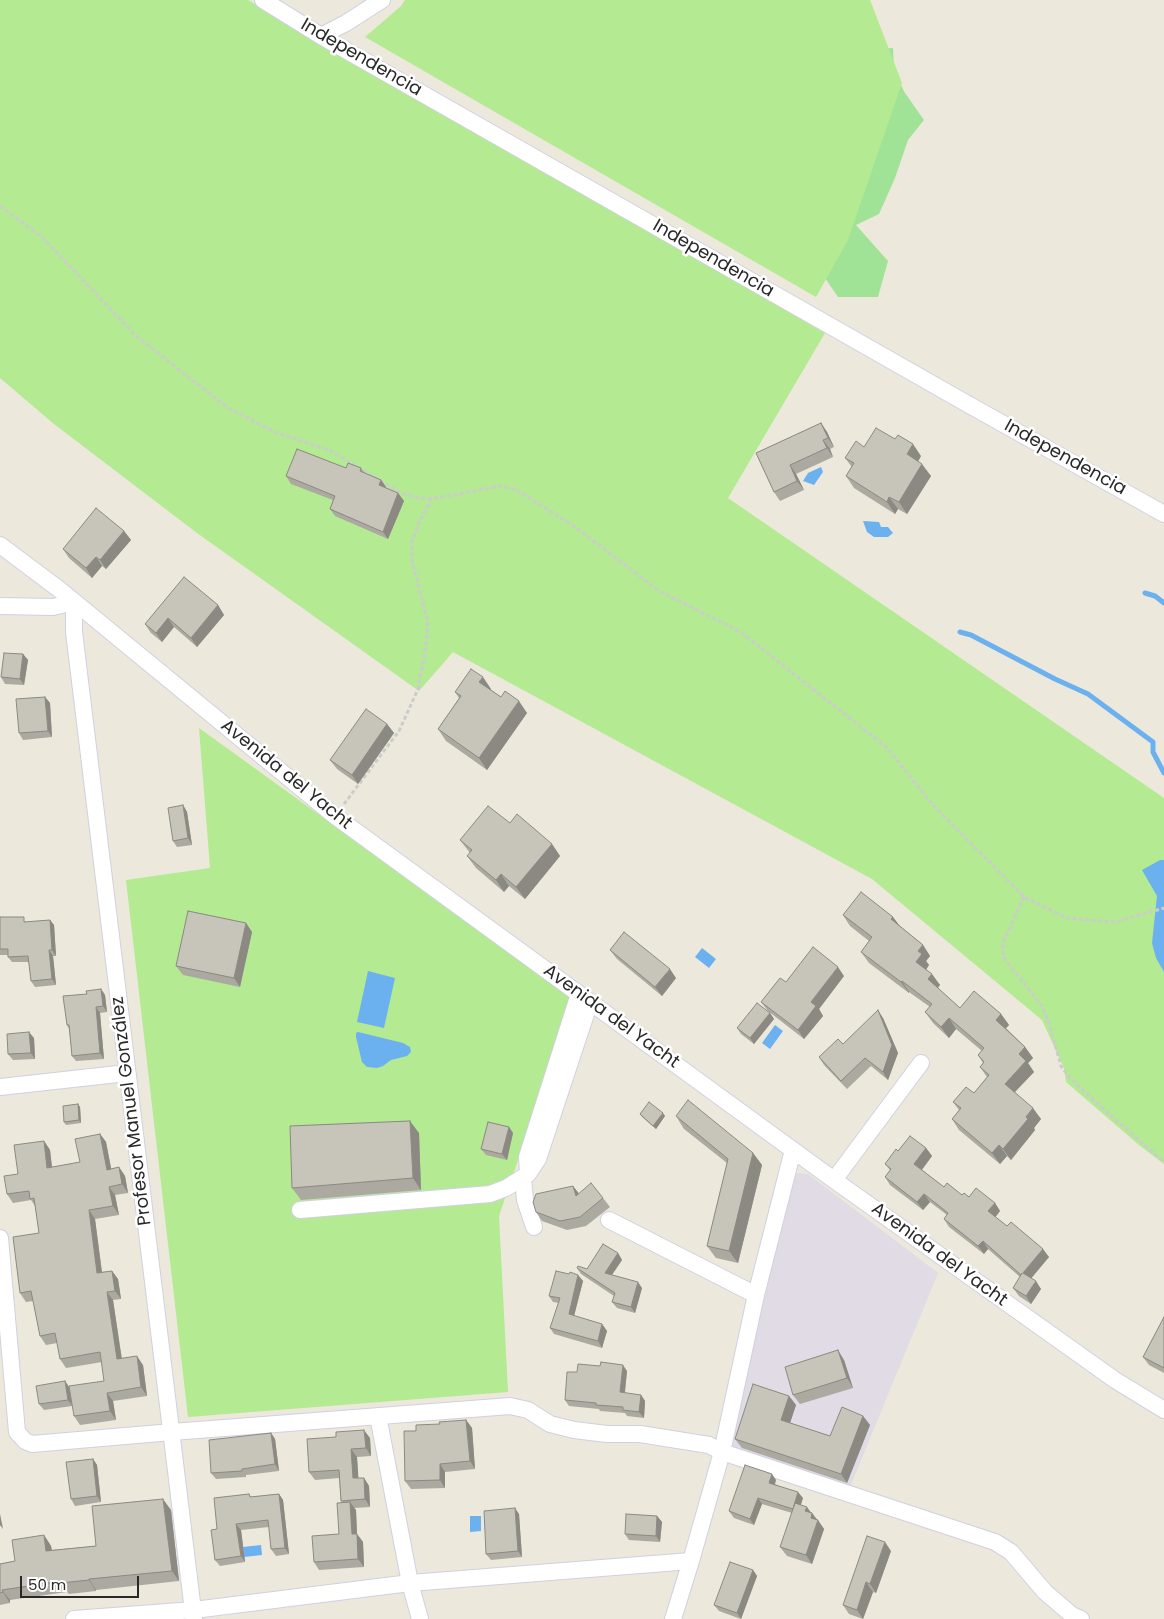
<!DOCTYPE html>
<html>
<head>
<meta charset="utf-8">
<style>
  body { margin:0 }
  #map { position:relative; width:1164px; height:1619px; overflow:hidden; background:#ece8db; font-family:Poppins,sans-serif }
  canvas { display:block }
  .scale { position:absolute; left:20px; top:1576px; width:119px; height:22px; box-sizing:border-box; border:2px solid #292929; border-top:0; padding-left:6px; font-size:15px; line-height:18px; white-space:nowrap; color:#292929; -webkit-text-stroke:4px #fff; paint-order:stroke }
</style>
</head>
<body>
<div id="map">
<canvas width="1164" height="1619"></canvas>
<div class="scale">50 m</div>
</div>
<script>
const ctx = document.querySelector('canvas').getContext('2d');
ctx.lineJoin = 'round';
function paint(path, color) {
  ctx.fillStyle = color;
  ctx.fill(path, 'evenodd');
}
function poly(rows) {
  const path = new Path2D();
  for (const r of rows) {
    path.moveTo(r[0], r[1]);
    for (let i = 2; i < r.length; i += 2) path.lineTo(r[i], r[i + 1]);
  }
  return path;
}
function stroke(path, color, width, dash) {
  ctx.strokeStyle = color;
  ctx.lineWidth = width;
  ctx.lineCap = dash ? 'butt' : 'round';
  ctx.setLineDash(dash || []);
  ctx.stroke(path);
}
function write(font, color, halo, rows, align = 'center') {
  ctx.font = font + ' Poppins,sans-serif';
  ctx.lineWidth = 5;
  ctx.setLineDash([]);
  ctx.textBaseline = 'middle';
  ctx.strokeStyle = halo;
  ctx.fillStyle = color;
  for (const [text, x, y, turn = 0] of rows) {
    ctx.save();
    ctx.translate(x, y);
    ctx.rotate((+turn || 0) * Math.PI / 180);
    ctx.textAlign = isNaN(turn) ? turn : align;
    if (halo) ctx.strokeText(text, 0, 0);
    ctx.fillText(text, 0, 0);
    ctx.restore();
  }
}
paint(poly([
  [798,1173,808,1174,938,1273,850,1487,735,1451,730,1441,794,1176]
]), '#e0dbe4');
paint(poly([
  [893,48,894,71,905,93,924,120,908,140,895,178,879,214,856,225,888,261,878,297,838,297,823,275,864,50]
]), '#a1e396');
paint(poly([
  [0,0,248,0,825,333,728,498,1164,798,1164,1164,1139,1145,1066,1082,1064,1068,1042,1020,872,879,453,652,419,691,197,533,54,424,0,378],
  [405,0,870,0,902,83,848,240,816,297,365,37,401,6],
  [199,728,573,998,499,1216,508,1392,188,1417,126,880,210,868]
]), '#b3ea92');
paint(poly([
  [821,467,823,472,814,485,803,481,808,473],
  [863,521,879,522,881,527,888,527,893,533,888,537,874,537,867,532],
  [1160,860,1164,860,1164,972,1156,958,1152,943,1157,896,1142,870],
  [702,948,716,959,709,968,695,957],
  [368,971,395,978,384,1028,357,1022],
  [775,1025,783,1031,770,1049,762,1043],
  [358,1032,403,1043,410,1047,411,1052,407,1056,391,1060,383,1066,377,1068,367,1067,362,1062,356,1037,356,1033],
  [470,1516,481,1516,481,1531,470,1532],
  [261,1545,262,1555,244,1557,243,1547]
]), '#6cb1ef');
stroke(poly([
  [1145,593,1155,596,1164,603],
  [960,632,971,635,1055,679,1088,694,1153,742,1153,752,1164,773]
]), '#6cb1ef', 5);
const minor = poly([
  [263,0,321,36,964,402,1164,514],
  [321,36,346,23,382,0],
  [0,545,60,590,335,816,834,1180,1115,1380,1164,1410],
  [74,602,74,632,194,1619],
  [0,606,53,607,74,602],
  [579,994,527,1157,528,1174,538,1159,590,1002],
  [0,1087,127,1073],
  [523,1178,525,1200,534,1227],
  [834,1180,921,1063],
  [300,1210,490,1194,506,1188,528,1174],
  [609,1220,756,1295],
  [0,1238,17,1432,25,1441,32,1444,172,1432,510,1406,528,1410,550,1424,574,1430,607,1434,640,1434,709,1445,722,1452,995,1542,1011,1552,1045,1592,1072,1615,1081,1619],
  [378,1416,410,1583,420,1619],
  [74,1619,194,1610,410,1583,691,1561],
  [673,1619,691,1561,722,1452,756,1295,793,1150]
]);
stroke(minor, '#d0d0e2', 18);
stroke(poly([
  [0,206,43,238,135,335,228,408,275,432,331,451,401,493,419,498,432,499,500,486,515,489,574,526,659,591,741,632,886,747,934,806,1024,897,1067,918,1089,920,1115,922,1164,908],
  [344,804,399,731,418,689,426,646,428,623,412,561,412,542,419,522,432,499],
  [1024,897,1003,943,1003,955,1006,961,1042,1006,1049,1023,1061,1066,1070,1078,1089,1096,1164,1162]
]), '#ccc', 3, [4, 2.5]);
stroke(minor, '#fff', 16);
paint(poly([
  [821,423,827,432,834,447,830,449,833,457,796,474,804,490,780,501,774,492,756,453],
  [864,447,921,456,918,462,931,476,907,514,898,509,895,514,854,488,846,476,852,467,845,458],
  [346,468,361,468,365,473,381,480,386,487,385,488,398,493,404,501,388,539,335,516,330,509,333,500,291,484,286,476],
  [124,531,131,540,106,569,102,566,92,578,69,558,63,549],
  [218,605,224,615,197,647,174,627,162,642,151,633,145,624],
  [23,654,28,660,24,685,5,684,1,677],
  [491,689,491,690,501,697,527,713,487,770,446,741,438,729,459,698,455,692],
  [45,697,50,703,52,737,23,740,19,733],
  [387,724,394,733,358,784,337,769,330,760],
  [183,805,187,812,192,845,177,847,173,841],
  [510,823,552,844,560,856,525,899,509,886,504,892,476,868,467,856,470,853,460,840],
  [843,915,893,917,899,925,923,945,930,956,926,961,929,965,926,969,940,985,938,988,960,1008,1001,1014,1009,1025,1006,1028,1025,1047,1033,1058,1028,1063,1034,1072,1015,1092,1041,1119,1034,1128,1035,1130,1011,1160,1007,1156,1000,1164,959,1130,952,1119,959,1110,953,1102,974,1093,987,1077,980,1067,983,1063,978,1055,982,1051,956,1029,949,1038,933,1023,925,1012,930,1007,909,992,909,993,869,963,861,952,869,941,850,926],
  [0,917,27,922,50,920,54,925,56,956,53,956,56,985,35,987,31,981,29,962,12,962,8,957,8,955,0,955],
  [246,923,252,932,240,987,183,975,176,966],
  [610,950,676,978,662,996,617,959],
  [844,976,819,1009,823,1016,804,1039,768,1011,761,1002],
  [101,989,105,995,107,1012,100,1013,104,1059,76,1061,72,1056,69,1029,67,1025,87,994],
  [770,1013,774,1019,754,1044,741,1034,737,1028],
  [883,1018,898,1053,888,1080,871,1066,847,1089,824,1065,819,1057,843,1044],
  [34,1038,35,1059,13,1060,8,1054],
  [78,1104,80,1107,81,1123,66,1125,64,1122],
  [640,1114,665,1116,656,1129,642,1117],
  [676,1116,753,1153,762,1165,738,1263,716,1258,707,1246,727,1163,684,1129],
  [509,1127,513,1133,507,1160,486,1155,481,1149],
  [419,1133,421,1190,301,1200,292,1188],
  [100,1134,106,1142,111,1169,119,1167,125,1176,128,1193,115,1195,119,1215,95,1219,102,1272,112,1271,118,1279,121,1299,113,1300,122,1359,143,1365,147,1396,113,1401,116,1420,80,1425,74,1416,104,1381,102,1362,66,1368,60,1359,57,1343,46,1345,40,1336,33,1301,26,1302,20,1293,39,1233,35,1206,31,1200,13,1203,7,1194,18,1174,44,1141,50,1150,52,1167,80,1162],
  [926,1148,932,1156,922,1170,944,1187,962,1195,995,1203,1000,1211,995,1217,1049,1257,1031,1278,1041,1289,1031,1304,1019,1296,1013,1288,1020,1277,988,1249,984,1254,949,1227,944,1219,947,1215,930,1202,923,1210,890,1185,885,1177,890,1170,885,1164,898,1151],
  [573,1186,579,1194,603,1198,610,1207,586,1226,567,1230,542,1221,536,1212],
  [618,1253,622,1260,612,1275,642,1288,635,1313,617,1308,612,1302,614,1296,581,1274,577,1268,587,1269],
  [569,1274,578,1275,583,1281,574,1316,602,1324,607,1331,602,1348,554,1334,550,1328,559,1303,553,1302,549,1296],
  [1164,1317,1164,1373,1149,1365,1143,1357],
  [844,1360,853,1388,800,1404,793,1395],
  [627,1371,625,1393,641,1395,645,1401,644,1418,627,1416,625,1413,600,1411,599,1409,569,1406,565,1400,577,1372],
  [65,1381,69,1387,72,1406,44,1410,39,1404],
  [789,1396,796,1405,790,1423,830,1436,863,1416,870,1425,847,1483,742,1448,735,1439],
  [466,1420,472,1428,475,1469,445,1472,445,1488,411,1489,405,1481,416,1431,440,1424],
  [271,1433,275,1439,279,1471,246,1475,246,1477,216,1479,211,1473],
  [370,1438,371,1456,357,1457,358,1478,364,1478,369,1486,370,1507,354,1508,356,1510,357,1534,363,1542,364,1567,319,1570,314,1562,339,1534,342,1502,341,1501,339,1478,315,1480,309,1472],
  [93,1459,97,1465,101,1502,75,1506,71,1499],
  [776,1480,775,1484,803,1498,801,1505,812,1513,824,1529,812,1564,787,1556,780,1547,792,1513,762,1504,754,1525,734,1518,729,1511],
  [249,1494,251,1497,279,1494,283,1500,289,1554,276,1556,271,1549,269,1527,241,1530,245,1562,220,1566,215,1560,217,1529],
  [171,1510,179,1581,96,1590,96,1591,69,1594,67,1592,10,1600,10,1603,0,1605,0,1564,15,1561,44,1535,51,1546,52,1550,96,1546],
  [519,1514,522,1557,491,1560,486,1554],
  [657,1516,662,1522,660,1542,629,1540,625,1534],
  [891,1551,876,1593,873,1592,863,1619,849,1614,843,1605],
  [753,1570,757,1576,741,1619,719,1611,714,1605]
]), '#aba9a0');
paint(poly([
  [821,423,827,432,834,447,828,438],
  [823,440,830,449,833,457,827,448],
  [913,444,921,456,915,466,907,454],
  [922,464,931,476,907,514,899,502],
  [790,465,796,474,804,490,797,481],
  [381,480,386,487,384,492,379,485],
  [398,493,404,501,388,539,383,532],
  [889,497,898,509,895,514,887,502],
  [124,531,131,540,106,569,100,560],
  [96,557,102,566,92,578,86,568],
  [218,605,224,615,197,647,191,638],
  [168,618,174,627,162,642,156,633],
  [23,654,28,660,24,685,20,679],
  [483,677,491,689,488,694,479,682],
  [45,697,50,703,52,737,48,731],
  [519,701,527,713,487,770,479,758],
  [387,724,394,733,358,784,352,775],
  [183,805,187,812,192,845,188,838],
  [552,844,560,856,525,899,516,887],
  [501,874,509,886,504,892,496,880],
  [893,917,901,928,891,919],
  [50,920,54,925,56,956,52,950],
  [246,923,252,932,240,987,234,978],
  [923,945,930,956,926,961,929,965,924,973,916,962,918,951],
  [49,950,53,956,56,985,52,979],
  [838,967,844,976,819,1009,823,1016,804,1039,798,1030,811,1002],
  [670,969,676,978,662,996,655,987],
  [932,974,940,985,936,990,928,979],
  [902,981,909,992,909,993,901,982],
  [101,989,105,995,107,1012,103,1006],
  [96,1007,100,1013,104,1059,100,1053],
  [878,1010,883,1018,898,1053,888,1080,883,1072],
  [770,1013,774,1019,754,1044,750,1038],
  [1001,1014,1009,1025,1004,1030,996,1020],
  [949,1018,956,1029,949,1038,941,1027],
  [29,1032,34,1038,35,1059,31,1053],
  [1025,1047,1033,1058,1028,1063,1034,1072,1012,1095,1005,1084,1019,1054],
  [78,1104,80,1107,81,1123,79,1120],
  [1033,1108,1041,1119,1034,1128,1035,1130,1011,1160,1003,1149],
  [663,1113,665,1116,656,1129,653,1126],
  [410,1121,419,1133,421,1190,413,1178],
  [509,1127,513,1133,507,1160,502,1154],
  [100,1134,106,1142,113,1178,107,1170],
  [44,1141,50,1150,53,1177,47,1168],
  [999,1145,1007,1156,1000,1164,992,1153],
  [926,1148,932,1156,920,1172,914,1164],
  [753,1153,762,1165,738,1263,729,1251],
  [119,1167,125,1176,128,1193,122,1184],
  [573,1186,580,1195,576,1196],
  [109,1187,115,1195,119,1215,113,1206],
  [924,1194,930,1202,923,1210,917,1202],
  [995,1203,1000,1211,994,1219,988,1211],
  [89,1210,95,1219,103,1281,97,1273],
  [983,1241,988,1249,984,1254,978,1246],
  [1043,1249,1049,1257,1029,1281,1023,1273],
  [618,1253,622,1260,609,1279,605,1273],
  [112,1271,118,1279,121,1299,115,1291],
  [578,1275,583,1281,573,1320,569,1314],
  [1036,1281,1041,1289,1031,1304,1026,1296],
  [638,1282,642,1288,635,1313,631,1307],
  [107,1292,113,1300,123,1368,117,1359],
  [602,1324,607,1331,602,1348,598,1341],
  [838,1350,844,1360,853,1388,847,1378],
  [137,1356,143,1365,147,1396,141,1387],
  [623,1365,627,1371,624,1399,620,1392],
  [65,1381,69,1387,72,1406,68,1400],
  [107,1393,113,1401,116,1420,110,1411],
  [641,1395,645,1401,644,1418,639,1412],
  [789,1396,796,1405,788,1429,781,1420],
  [863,1416,870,1425,847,1483,841,1474],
  [466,1420,472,1428,475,1469,470,1461],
  [364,1430,370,1438,371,1456,366,1448],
  [271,1433,275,1439,279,1471,275,1464],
  [351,1449,357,1457,359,1486,353,1478],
  [93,1459,97,1465,101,1502,97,1496],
  [440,1464,445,1472,445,1488,440,1480],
  [772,1474,776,1480,773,1489,769,1483],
  [364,1478,369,1486,370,1507,365,1499],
  [798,1492,803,1498,797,1515,793,1509],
  [279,1494,283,1500,289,1554,285,1548],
  [758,1498,762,1504,754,1525,750,1519],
  [163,1499,171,1510,179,1581,172,1571],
  [350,1502,356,1510,357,1534,363,1542,364,1567,358,1559,352,1534],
  [807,1507,812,1514,812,1513,818,1521,818,1520,824,1529,812,1564,806,1555,805,1511],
  [515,1508,519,1514,522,1557,518,1551],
  [0,1514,3,1529,0,1525],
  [657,1516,662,1522,660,1542,656,1536],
  [236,1524,241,1530,245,1562,241,1556],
  [44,1535,51,1546,53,1561,46,1551],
  [885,1542,891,1551,876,1593,870,1584],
  [753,1570,757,1576,741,1619,737,1613],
  [89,1579,96,1590,96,1591,89,1580],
  [866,1582,873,1592,863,1619,857,1610],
  [2,1590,10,1600,10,1603,3,1592]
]), '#8b8982');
const building = poly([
  [821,423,828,438,823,440,827,448,790,465,797,481,774,492,756,453,821,423],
  [876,428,895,439,898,435,913,444,907,454,922,464,899,502,889,497,887,502,846,476,854,463,845,458,856,441,864,447,876,428],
  [297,449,346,468,348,463,361,468,360,471,381,480,379,485,398,493,383,532,330,509,335,496,286,476,297,449],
  [96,508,124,531,100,560,96,557,86,568,63,549,96,508],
  [184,577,218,605,191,638,168,618,156,633,145,624,184,577],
  [4,653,23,654,20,679,1,677,4,653],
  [471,669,483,677,479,682,501,697,505,691,519,701,479,758,438,729,461,696,455,692,471,669],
  [45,697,48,731,19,733,16,699,45,697],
  [366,709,387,724,352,775,330,760,366,709],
  [183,805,188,838,173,841,168,808,183,805],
  [488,806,510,823,517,814,552,844,516,887,501,874,496,880,467,856,472,850,460,840,488,806],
  [861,892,893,917,891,919,923,945,918,951,922,954,916,962,932,974,928,979,960,1008,974,991,1001,1014,996,1020,1025,1047,1019,1054,1026,1061,1005,1084,1033,1108,1026,1117,1028,1119,1003,1149,999,1145,992,1153,952,1119,961,1108,953,1102,966,1087,974,1093,989,1075,980,1067,984,1062,978,1055,984,1048,949,1018,941,1027,925,1012,932,1004,902,981,901,982,861,952,872,937,843,915,861,892],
  [188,911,246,923,234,978,176,966,188,911],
  [0,917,24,917,24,922,50,920,52,950,49,950,52,979,31,981,28,956,8,957,8,949,0,949,0,917],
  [624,932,670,969,655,987,610,950,624,932],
  [813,947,838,967,811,1002,816,1006,798,1030,761,1002,780,978,786,982,813,947],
  [101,989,103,1006,96,1007,100,1053,72,1056,69,1025,67,1025,63,996,87,994,86,991,101,989],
  [757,1003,770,1013,750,1038,737,1028,757,1003],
  [878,1010,892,1045,883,1072,865,1058,841,1081,819,1057,838,1039,843,1044,878,1010],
  [29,1032,31,1053,8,1054,7,1034,29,1032],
  [688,1100,753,1153,729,1251,707,1246,728,1159,676,1116,688,1100],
  [649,1102,663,1113,653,1126,640,1114,649,1102],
  [78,1104,79,1120,64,1122,63,1106,78,1104],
  [410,1121,413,1178,292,1188,290,1126,410,1121],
  [488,1122,509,1127,502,1154,481,1149,488,1122],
  [100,1134,107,1170,119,1167,122,1184,109,1187,113,1206,89,1210,97,1273,112,1271,115,1291,107,1292,117,1359,137,1356,141,1387,107,1393,110,1411,74,1416,69,1386,104,1381,100,1352,60,1359,55,1333,40,1336,31,1291,20,1293,13,1237,39,1233,34,1198,30,1199,29,1191,7,1194,4,1176,18,1174,14,1145,44,1141,47,1168,80,1162,75,1139,100,1134],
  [910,1136,926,1148,914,1164,944,1187,947,1183,962,1195,964,1193,969,1197,976,1188,995,1203,988,1211,1007,1226,1011,1222,1043,1249,1023,1273,1036,1281,1026,1296,1013,1288,1022,1273,1021,1275,983,1241,978,1246,944,1219,948,1213,924,1194,917,1202,885,1177,891,1169,885,1164,896,1149,898,1151,910,1136],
  [591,1183,603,1198,580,1217,560,1221,536,1212,533,1202,536,1194,573,1186,576,1196,591,1183],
  [603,1244,618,1253,605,1273,638,1282,631,1307,612,1302,615,1293,577,1268,578,1266,587,1269,603,1244],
  [556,1271,569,1274,570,1272,578,1275,569,1314,602,1324,598,1341,550,1328,560,1298,549,1296,556,1271],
  [1164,1317,1164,1368,1143,1357,1164,1317],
  [838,1350,847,1378,793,1395,785,1367,838,1350],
  [601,1362,623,1365,620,1392,641,1395,639,1412,623,1410,623,1407,596,1405,596,1403,565,1400,567,1372,577,1372,578,1364,600,1366,601,1362],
  [65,1381,68,1400,39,1404,36,1386,65,1381],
  [753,1384,789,1396,781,1420,830,1436,842,1407,863,1416,841,1474,735,1439,753,1384],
  [466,1420,470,1461,440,1464,440,1480,405,1481,404,1431,416,1431,416,1425,440,1424,439,1422,466,1420],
  [364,1430,366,1448,351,1449,353,1478,364,1478,365,1499,341,1501,339,1470,309,1472,307,1439,336,1437,336,1432,364,1430],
  [271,1433,275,1464,242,1469,242,1471,211,1473,209,1440,271,1433],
  [93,1459,97,1496,71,1499,66,1462,93,1459],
  [745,1465,772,1474,769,1483,798,1492,793,1509,758,1498,750,1519,729,1511,745,1465],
  [249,1494,250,1497,279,1494,285,1548,271,1549,268,1520,236,1524,241,1556,215,1560,211,1530,217,1529,214,1498,249,1494],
  [163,1499,172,1571,89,1579,89,1580,61,1583,61,1581,2,1590,3,1592,0,1593,0,1564,15,1561,12,1540,44,1535,46,1551,96,1546,92,1506,163,1499],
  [350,1502,352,1534,357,1534,358,1559,314,1562,312,1536,339,1534,337,1503,350,1502],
  [795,1503,807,1507,805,1511,812,1513,811,1518,818,1520,806,1555,780,1547,795,1503],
  [515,1508,518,1551,486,1554,484,1511,515,1508],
  [626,1514,657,1516,656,1536,625,1534,626,1514],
  [867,1536,885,1542,870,1584,866,1582,857,1610,843,1605,867,1536],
  [730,1562,753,1570,737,1613,714,1605,730,1562]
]);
paint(building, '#c7c4ba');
stroke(building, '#8b8982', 1);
write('18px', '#292929', '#fff', [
  ["Independencia",361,58,30],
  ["Independencia",713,259,30],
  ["Independencia",1065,458,29],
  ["Avenida del Yacht",286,775,39],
  ["Avenida del Yacht",611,1017,36],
  ["Profesor Manuel González",132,1111,-97],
  ["Avenida del Yacht",939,1255,36]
]);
</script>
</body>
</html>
